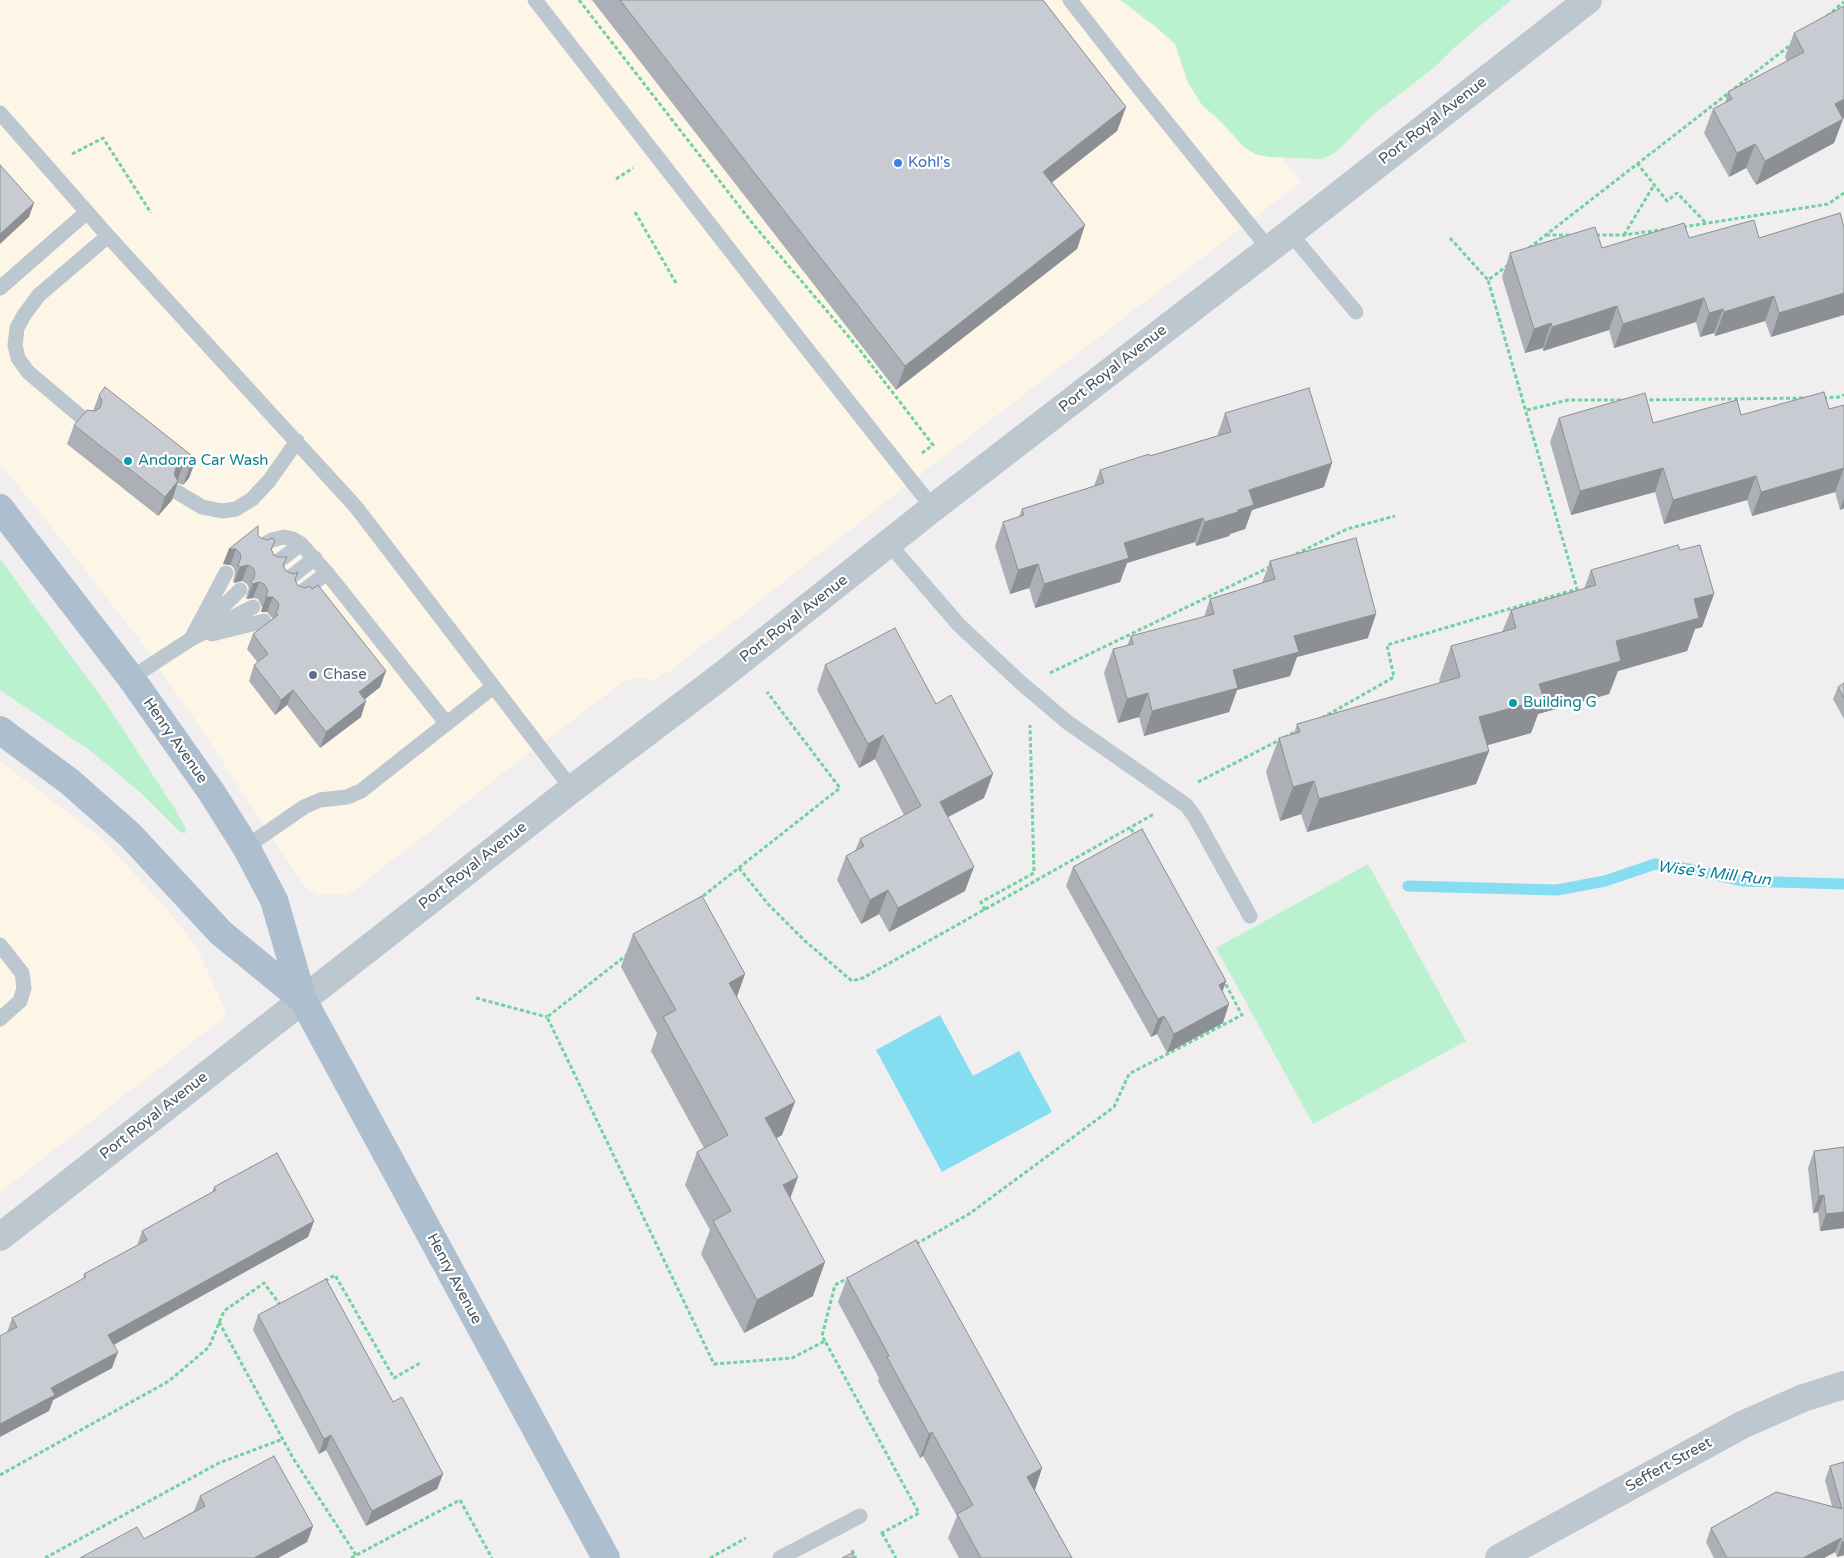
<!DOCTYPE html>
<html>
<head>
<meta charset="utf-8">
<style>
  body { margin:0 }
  canvas { display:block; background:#f1eeef }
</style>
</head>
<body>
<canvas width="1844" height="1558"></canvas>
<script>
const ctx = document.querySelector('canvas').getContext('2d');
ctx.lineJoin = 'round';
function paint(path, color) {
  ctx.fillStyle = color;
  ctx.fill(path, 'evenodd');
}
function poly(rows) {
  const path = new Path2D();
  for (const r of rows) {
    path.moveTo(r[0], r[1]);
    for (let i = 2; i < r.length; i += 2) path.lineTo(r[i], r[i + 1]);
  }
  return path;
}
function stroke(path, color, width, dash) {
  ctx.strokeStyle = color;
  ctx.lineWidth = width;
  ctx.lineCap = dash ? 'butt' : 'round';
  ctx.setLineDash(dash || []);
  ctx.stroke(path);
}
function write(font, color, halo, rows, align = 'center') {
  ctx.font = font + ' "Varela Round",sans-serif';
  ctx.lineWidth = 4.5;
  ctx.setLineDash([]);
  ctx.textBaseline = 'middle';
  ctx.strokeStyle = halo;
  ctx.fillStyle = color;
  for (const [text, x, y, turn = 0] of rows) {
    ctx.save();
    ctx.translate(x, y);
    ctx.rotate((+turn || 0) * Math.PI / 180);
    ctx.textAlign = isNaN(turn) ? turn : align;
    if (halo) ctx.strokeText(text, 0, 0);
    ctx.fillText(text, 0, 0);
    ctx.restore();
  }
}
paint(poly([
  [0,0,1158,0,1301,182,949,452,669,672,653,680,636,678,624,681,516,763,356,889,344,895,320,895,309,890,302,883,198,724,136,635,40,512,0,464],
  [0,761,96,834,161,902,196,946,226,1012,224,1018,0,1192]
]), '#fdf6e7');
paint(poly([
  [1120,0,1511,0,1455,47,1435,67,1370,117,1343,146,1333,154,1321,159,1268,157,1255,154,1244,147,1221,122,1202,105,1188,83,1175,44,1156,27],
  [0,559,107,705,175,809,186,828,185,834,179,831,141,793,88,749,0,690],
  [1368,864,1466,1041,1313,1124,1216,948]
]), '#baf2cf');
paint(poly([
  [940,1015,973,1076,1019,1051,1052,1112,942,1172,876,1050]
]), '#85ddf1');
stroke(poly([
  [1408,886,1557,890,1605,881,1655,864,1689,869,1742,881,1844,884]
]), '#85ddf1', 11);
stroke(poly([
  [579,0,753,224,860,350,933,445,922,453],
  [1827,16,1844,2],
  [72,154,103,138,151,213],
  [1637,163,1667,201,1677,193,1706,223],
  [616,179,633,168],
  [635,212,676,283],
  [1683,227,1828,204,1844,193],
  [1546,235,1569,235],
  [1596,235,1624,235,1667,229],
  [1624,235,1654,185],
  [1450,238,1488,280],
  [1529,248,1793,43],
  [1823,398,1839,397,1844,395],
  [1643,400,1806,398],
  [1527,410,1568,400,1624,400],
  [1296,554,1347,529,1395,516],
  [1050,673,1270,567],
  [1322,718,1394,677,1387,645,1577,589,1488,280,1507,266],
  [1198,782,1297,731],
  [1131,829,1136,837],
  [739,868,768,904,805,941,852,981,863,978,1154,814],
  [698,900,840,788,767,692],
  [985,910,981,902,1034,873,1030,725],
  [628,954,547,1017,714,1364,792,1358,825,1341,919,1513,880,1534],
  [476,998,547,1017],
  [916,1244,969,1214,1114,1107,1129,1074,1242,1015,1224,981],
  [325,1281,335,1275,394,1378,420,1363],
  [219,1322,293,1458,356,1555],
  [825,1341,822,1336,835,1285,848,1278],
  [0,1475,169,1381,209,1347,224,1311,264,1283,281,1306],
  [882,1533,896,1558],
  [852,1550,856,1558],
  [45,1558,219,1463,283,1439],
  [351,1558,460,1500,492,1558],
  [710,1558,746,1538]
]), '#70d2a0', 3, [4, 2.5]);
stroke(poly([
  [535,0,796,335,933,508],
  [1070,0,1131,78,1269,249],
  [0,113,108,236,356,507,572,789],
  [1290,233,1356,312],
  [0,288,87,212],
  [86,421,28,372,18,358,15,345,17,328,24,315,39,295,108,236],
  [177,492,202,507,222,511,236,509,252,499,269,481,297,441],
  [889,544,959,625,1020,682,1067,722,1186,805,1195,817,1250,916],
  [261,546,272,540,284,537,293,539,301,544,327,573],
  [275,564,301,544],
  [287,580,315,558],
  [299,594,327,573,447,724],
  [202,627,240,590],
  [212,634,264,621],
  [191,639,226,573],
  [131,678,191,639,253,607],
  [246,847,304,807,320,800,347,797,361,791,493,687],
  [0,945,22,973,24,988,20,1001,0,1019],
  [780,1558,860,1516]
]), '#bcc7cf', 15);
stroke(poly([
  [0,1237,572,789,720,677,933,508,1290,233,1588,0],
  [1499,1558,1742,1425,1803,1398,1844,1385]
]), '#bcc7cf', 28);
stroke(poly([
  [0,508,131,678,212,793,246,847,274,900,303,1000,606,1558],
  [0,730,70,782,130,835,221,933,303,1000]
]), '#adbfcf', 28);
paint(poly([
  [592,0,1043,0,1126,107,1117,131,1052,182,1085,225,1077,249,896,390],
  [1794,33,1843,119,1834,143,1756,185,1746,168,1729,177,1704,133,1713,109,1725,103,1728,92,1787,61,1785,57],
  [1840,213,1771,337,1765,321,1715,336,1714,333,1700,337,1696,322,1614,348,1609,330,1543,351,1543,348,1525,353,1502,277,1510,253,1602,248,1689,238,1759,238],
  [99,395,196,459,189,478,183,485,178,483,172,500,158,516,67,444,74,425,93,411],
  [1844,405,1844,508,1840,510,1835,492,1752,516,1747,500,1664,524,1655,492,1571,515,1550,442,1559,418,1653,423,1741,415,1829,409],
  [1225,413,1324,487,1252,510,1245,529,1230,534,1229,536,1196,546,1195,542,1127,563,1120,582,1035,608,1029,588,1010,594,995,546,1003,522,1019,517,1022,509,1094,486,1100,470,1217,436],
  [258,535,272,550,274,555,284,566,286,571,295,579,297,585,386,671,380,687,365,699,361,717,320,748,287,705,275,715,249,681,254,665,258,663,247,649,253,634,273,619,267,612,261,612,262,607,258,599,253,598,247,599,246,598,249,588,247,584,242,581,234,583,233,581,235,573,234,568,230,565,223,564,229,549],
  [1680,550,1714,594,1702,627,1695,629,1687,651,1618,671,1609,694,1538,714,1531,733,1487,745,1489,751,1476,784,1307,832,1301,814,1280,821,1266,772,1279,738,1294,734,1297,724,1440,683,1439,680,1451,646,1502,632,1511,610,1584,589,1591,570],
  [1270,561,1368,638,1297,657,1290,676,1237,690,1229,712,1144,736,1139,717,1118,723,1104,673,1113,649,1127,646,1131,636,1204,617,1210,599,1262,583],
  [825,665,984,798,948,817,965,891,889,932,879,914,861,924,837,880,846,856,855,851,860,839,904,815,875,759,859,768,817,690],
  [1844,683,1844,719,1833,699,1838,687],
  [1073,867,1226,981,1222,992,1223,1023,1167,1053,1157,1034,1151,1037,1066,886],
  [633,934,737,997,782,1135,777,1138,813,1296,744,1333,701,1254,710,1230,685,1185,697,1152,704,1148,651,1051,657,1033,621,967],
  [1844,1147,1844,1228,1820,1231,1818,1212,1813,1213,1808,1168,1814,1151],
  [214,1187,314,1221,308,1237,114,1345,112,1368,53,1400,49,1411,7,1332,12,1318,83,1279,84,1274,137,1246,142,1231,212,1192],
  [847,1278,1042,1468,1035,1490,1072,1558,959,1558,948,1538,957,1516,923,1456,920,1458,878,1381,879,1378,838,1302],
  [258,1315,393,1402,443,1474,437,1489,366,1526,326,1450,319,1454,253,1330],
  [1844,1462,1844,1555,1837,1557,1835,1552,1824,1558,1714,1558,1706,1542,1711,1528,1832,1506,1825,1480,1830,1466],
  [200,1496,313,1526,307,1542,278,1558,80,1558,144,1539,194,1511]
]), '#acafb5');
paint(poly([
  [1844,99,1844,118,1826,128,1835,104],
  [1126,107,1117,131,1035,196,1043,172],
  [1843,119,1834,143,1756,185,1765,161],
  [1755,144,1746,168,1729,177,1737,153],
  [34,203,29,217,0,244,0,234],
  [1085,225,1077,249,896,390,905,366],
  [1844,293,1844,315,1771,337,1779,313],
  [1774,296,1765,321,1715,336,1724,312],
  [1704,298,1696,322,1614,348,1623,324],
  [1617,306,1609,330,1543,351,1552,327],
  [1723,309,1714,333,1700,337,1709,313],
  [1551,323,1543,348,1525,353,1534,329],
  [196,459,189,478,183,485,190,466],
  [1332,463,1324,487,1252,510,1245,529,1230,534,1229,536,1196,546,1205,522,1249,490],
  [183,464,177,483,169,487,176,468],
  [1663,468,1655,492,1571,515,1580,491],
  [1844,468,1835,492,1752,516,1761,492],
  [1756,476,1747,500,1664,524,1673,500],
  [178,481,172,500,158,516,165,497],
  [1844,498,1844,508,1840,510],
  [1203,518,1195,542,1127,563,1120,582,1035,608,1044,584,1124,543],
  [229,549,236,549,230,565,223,564],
  [1038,564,1029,588,1010,594,1018,570],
  [248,565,242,581,234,583,240,567],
  [259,582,253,598,247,599,253,584],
  [1714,594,1702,627,1695,629,1687,651,1618,671,1609,694,1538,714,1531,733,1467,751,1479,717,1694,599],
  [266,597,273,597,267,612,261,612],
  [1376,614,1368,638,1297,657,1290,676,1237,690,1229,712,1144,736,1152,711,1233,670,1294,636],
  [386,671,380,687,354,708,359,692],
  [293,690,287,705,275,715,281,700],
  [1148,693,1139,717,1118,723,1127,699],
  [366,701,361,717,320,748,326,732],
  [883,735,875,759,859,768,868,744],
  [1489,751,1476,784,1307,832,1319,799],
  [993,774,984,798,931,826,940,802],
  [1314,781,1301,814,1280,821,1293,787],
  [974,867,965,891,889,932,898,908],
  [888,890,879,914,861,924,870,900],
  [745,974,733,1008,729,983],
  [1226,981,1220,999,1219,985],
  [1229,1004,1223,1023,1167,1053,1174,1034],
  [1164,1016,1157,1034,1151,1037,1158,1019],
  [795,1102,782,1135,753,1151,765,1118],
  [798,1177,786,1210,783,1185],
  [1824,1195,1818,1212,1813,1213,1819,1196],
  [1844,1212,1844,1228,1820,1231,1826,1214],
  [314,1221,308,1237,102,1351,108,1335],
  [825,1262,813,1296,744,1333,757,1300],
  [118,1352,112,1368,53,1400,49,1411,0,1437,0,1424,51,1388],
  [932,1432,923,1456,920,1458,929,1434],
  [331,1435,326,1450,319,1454,324,1439],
  [1042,1468,1034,1492,1027,1477],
  [443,1474,437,1489,366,1526,372,1511],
  [313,1526,307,1542,278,1558,254,1558],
  [1841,1538,1835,1552,1824,1558,1803,1558],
  [1842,1542,1844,1542,1844,1555,1837,1557]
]), '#8c8f93');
const building = poly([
  [620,0,1043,0,1126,107,1043,172,1085,225,905,366,620,0],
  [1844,6,1844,99,1835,104,1843,119,1765,161,1755,144,1737,153,1713,109,1732,99,1728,92,1804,52,1794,33,1844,6],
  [0,165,34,203,0,234,0,165],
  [1840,213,1844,227,1844,293,1779,313,1774,296,1724,312,1723,309,1709,313,1704,298,1623,324,1617,306,1552,327,1551,323,1534,329,1510,253,1595,227,1602,248,1684,223,1689,238,1754,220,1759,238,1840,213],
  [105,387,196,459,190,466,183,464,176,468,174,474,178,481,165,497,74,425,87,410,95,411,100,408,102,400,99,395,105,387],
  [1309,388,1332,463,1249,490,1254,505,1238,510,1238,512,1205,522,1203,518,1124,543,1129,558,1044,584,1038,564,1018,570,1003,522,1024,515,1022,509,1104,483,1100,470,1149,454,1150,456,1231,432,1225,413,1309,388],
  [1824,392,1829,409,1844,405,1844,469,1844,468,1761,492,1756,476,1673,500,1663,468,1580,491,1559,418,1645,393,1653,423,1737,400,1741,415,1824,392],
  [258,526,258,535,261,538,267,540,273,538,275,541,271,549,274,555,278,557,287,557,283,565,286,571,293,574,298,572,295,579,297,585,305,588,310,586,312,589,318,585,386,671,359,692,366,701,326,732,293,690,281,700,254,665,268,654,253,634,278,615,276,613,278,609,279,604,273,597,266,597,268,591,264,584,259,582,253,584,251,582,254,578,255,573,253,568,248,565,240,567,238,565,241,558,240,553,236,549,229,549,258,526],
  [1356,538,1376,614,1294,636,1299,652,1233,670,1238,688,1152,711,1148,693,1127,699,1113,649,1133,644,1131,636,1214,614,1210,599,1275,579,1270,561,1356,538],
  [1678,545,1680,550,1700,545,1714,594,1694,599,1699,618,1616,641,1621,661,1539,684,1544,699,1479,717,1489,751,1319,799,1314,781,1293,787,1279,738,1300,732,1297,724,1460,677,1451,646,1516,628,1511,610,1596,585,1591,570,1678,545],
  [895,628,936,704,951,695,993,774,940,802,974,867,898,908,888,890,870,900,846,856,864,846,860,839,921,806,883,735,868,744,825,665,895,628],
  [1844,683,1844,698,1838,687,1844,683],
  [1142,829,1226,981,1219,985,1229,1004,1174,1034,1164,1016,1158,1019,1073,867,1142,829],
  [702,896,745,974,729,983,795,1102,765,1118,798,1177,783,1185,825,1262,757,1300,713,1221,731,1211,697,1152,728,1135,663,1017,676,1010,633,934,702,896],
  [1844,1147,1844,1212,1826,1214,1824,1195,1819,1196,1814,1151,1844,1147],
  [277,1153,314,1221,108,1335,118,1352,51,1388,55,1395,0,1424,0,1336,17,1327,12,1318,86,1277,84,1274,147,1240,142,1231,216,1190,214,1187,277,1153],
  [916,1240,1042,1468,1027,1477,1072,1558,981,1558,957,1514,973,1505,932,1432,929,1434,887,1357,889,1356,847,1278,916,1240],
  [326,1279,393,1402,402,1397,443,1474,372,1511,331,1435,324,1439,258,1315,326,1279],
  [274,1456,313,1526,254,1558,80,1558,137,1527,144,1539,205,1506,200,1496,274,1456],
  [1844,1462,1844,1542,1842,1542,1841,1538,1803,1558,1727,1558,1711,1528,1776,1492,1842,1509,1830,1466,1844,1462],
  [852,1553,855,1558,842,1558,852,1553]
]);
paint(building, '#c8ccd2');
stroke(building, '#8c8f93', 1);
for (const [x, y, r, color] of [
  [898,163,5,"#3f7fe0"],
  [128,461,5,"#0f9aa8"],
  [313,675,5,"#5c6f8a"],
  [1513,703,5,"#0f9aa8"]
]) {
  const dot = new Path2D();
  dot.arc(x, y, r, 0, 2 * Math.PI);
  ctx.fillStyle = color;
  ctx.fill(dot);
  stroke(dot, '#fff', 2);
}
write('15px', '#46535d', '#fff', [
  ["Port Royal Avenue",1433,121,-38],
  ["Port Royal Avenue",1113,369,-38],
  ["Port Royal Avenue",794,619,-38],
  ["Henry Avenue",175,741,55],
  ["Port Royal Avenue",473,866,-38],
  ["Port Royal Avenue",154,1116,-38],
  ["Henry Avenue",454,1279,62],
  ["Seffert Street",1669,1465,-29]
]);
write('15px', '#366cbe', '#fff', [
  ["Kohl's",908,163]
], 'left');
write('15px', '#0d838f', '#fff', [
  ["Andorra Car Wash",138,461],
  ["Building G",1523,703]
], 'left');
write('15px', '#4e5e75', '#fff', [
  ["Chase",323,675]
], 'left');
write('italic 16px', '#057e9b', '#fff', [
  ["Wise's Mill Run",1714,874,7]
]);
</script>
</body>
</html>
